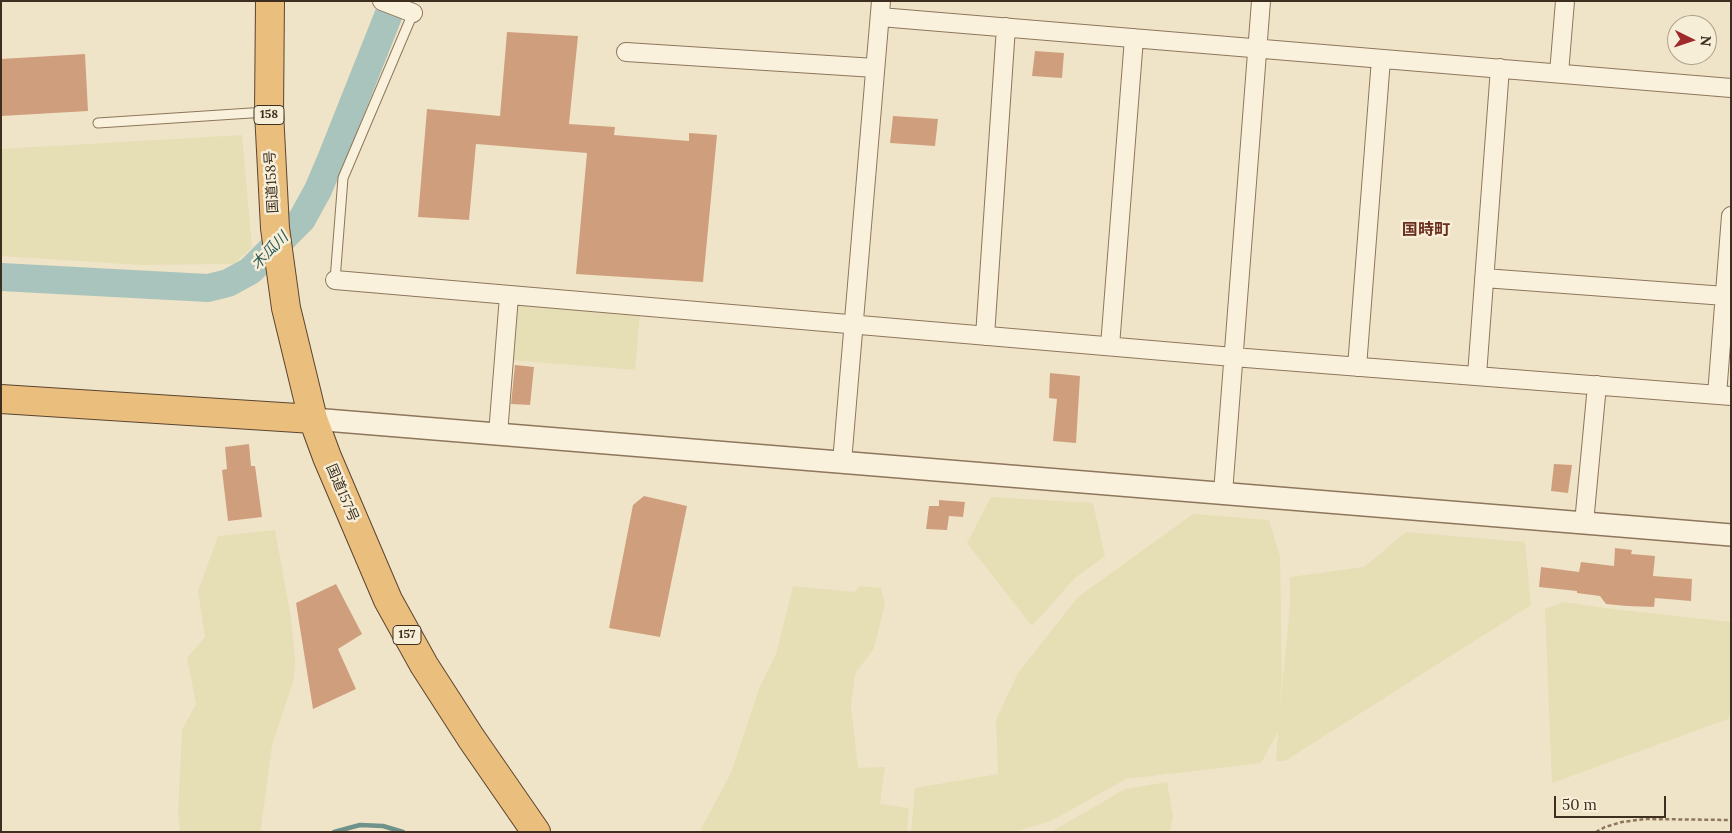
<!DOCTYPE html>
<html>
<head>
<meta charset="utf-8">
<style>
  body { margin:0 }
  #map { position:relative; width:1732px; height:833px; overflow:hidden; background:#f0e4c8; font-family:Lora,serif }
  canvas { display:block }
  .frame { position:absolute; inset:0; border:2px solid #3d2e20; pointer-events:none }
  .north { position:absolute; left:1667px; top:15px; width:50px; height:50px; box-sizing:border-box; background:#f7eed8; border:1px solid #ada18e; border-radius:50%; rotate:94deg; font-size:14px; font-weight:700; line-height:20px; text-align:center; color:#3d2e20 }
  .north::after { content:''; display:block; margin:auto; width:18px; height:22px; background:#9e2a2b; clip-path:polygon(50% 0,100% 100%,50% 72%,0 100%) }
  .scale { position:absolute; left:1554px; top:796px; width:112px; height:22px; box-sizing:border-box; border:2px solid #3d2e20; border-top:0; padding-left:6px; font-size:15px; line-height:18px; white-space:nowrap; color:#3d2e20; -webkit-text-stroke:4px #f7eed8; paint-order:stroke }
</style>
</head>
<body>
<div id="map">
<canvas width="1732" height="833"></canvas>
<div class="frame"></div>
<div class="north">N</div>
<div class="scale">50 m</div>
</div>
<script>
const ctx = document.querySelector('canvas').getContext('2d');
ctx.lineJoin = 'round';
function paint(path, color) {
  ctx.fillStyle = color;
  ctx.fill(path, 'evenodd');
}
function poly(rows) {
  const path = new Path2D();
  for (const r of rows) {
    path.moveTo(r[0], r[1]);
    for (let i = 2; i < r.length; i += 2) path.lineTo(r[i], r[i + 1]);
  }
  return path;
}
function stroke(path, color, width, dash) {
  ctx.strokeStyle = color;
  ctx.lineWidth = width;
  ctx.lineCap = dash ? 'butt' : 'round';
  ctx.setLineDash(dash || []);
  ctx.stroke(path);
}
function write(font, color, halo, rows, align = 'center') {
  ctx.font = font + ' Lora,"Noto Sans JP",serif';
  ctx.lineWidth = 5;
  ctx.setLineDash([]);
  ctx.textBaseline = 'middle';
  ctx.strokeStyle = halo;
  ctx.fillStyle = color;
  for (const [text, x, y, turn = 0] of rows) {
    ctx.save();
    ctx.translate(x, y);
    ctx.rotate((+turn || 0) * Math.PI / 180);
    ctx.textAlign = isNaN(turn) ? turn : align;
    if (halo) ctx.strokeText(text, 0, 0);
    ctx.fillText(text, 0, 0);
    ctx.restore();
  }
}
paint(poly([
  [242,135,252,247,234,264,140,265,1,256,1,149],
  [514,304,640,313,635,370,510,360],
  [991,497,1093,503,1105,556,1075,578,1032,626,967,543],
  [1193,514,1269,520,1280,556,1282,677,1279,717,1290,606,1290,577,1364,567,1406,532,1525,542,1531,605,1285,761,1276,761,1278,732,1261,763,1126,779,1051,821,1014,832,911,832,915,788,998,774,996,720,1018,673,1078,597],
  [275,530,291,618,295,659,294,679,272,745,261,829,259,832,180,832,178,814,182,730,196,704,187,658,205,637,198,591,218,536],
  [793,586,854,592,860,586,881,588,885,604,874,648,855,674,851,706,858,768,885,767,880,804,909,808,907,832,701,832,701,829,731,773,759,689,776,654],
  [1563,602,1613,609,1731,622,1731,712,1728,719,1552,783,1545,609],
  [1167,782,1173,816,1170,832,1051,832,1125,789]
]), '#e6deb5');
stroke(poly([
  [334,832,360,825,383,826,403,832]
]), '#6f938a', 4.5);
stroke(poly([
  [1,277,208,288,228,283,250,271,302,219,318,190,332,157,394,1]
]), '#a9c4bc', 28);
paint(poly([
  [507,32,578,36,569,124,615,127,614,135,689,141,689,133,717,135,703,282,576,274,587,153,476,144,469,220,418,217,427,109,500,116],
  [1035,51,1064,53,1062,78,1032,76],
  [85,54,88,111,1,116,1,59],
  [893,116,938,119,935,146,890,143],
  [515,365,534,367,530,405,511,404],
  [1050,373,1080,376,1076,443,1053,441,1057,399,1049,398],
  [249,444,251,466,255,466,262,517,228,521,222,470,227,469,225,447],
  [1554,464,1572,465,1568,493,1551,491],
  [644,496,687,506,660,637,609,628,633,505],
  [939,500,965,502,963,517,949,516,947,530,926,529,929,506,939,506],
  [1615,548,1632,550,1631,554,1655,556,1653,576,1692,579,1691,601,1655,598,1654,607,1627,606,1606,604,1600,596,1577,593,1577,591,1539,587,1541,567,1579,572,1581,562,1614,566],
  [336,584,362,634,338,649,356,689,313,709,296,603]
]), '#cf9f7d');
const service = poly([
  [98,123,266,112],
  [335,280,343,178,413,13]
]);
const minor = poly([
  [382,1,413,13],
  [880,17,1731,88],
  [626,52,875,68],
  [1559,73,1565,1],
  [1484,278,1725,296],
  [335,280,1233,357,1731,396],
  [985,336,1006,27],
  [1110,346,1134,38],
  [1357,367,1381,59],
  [1477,375,1500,68],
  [1717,395,1731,216],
  [498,434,509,296],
  [842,462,881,1],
  [1223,493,1261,1],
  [1584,523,1597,385]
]);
const tertiary = poly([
  [313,419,1731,535]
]);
const trunk = poly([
  [270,1,269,112,275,228,286,308,313,419,327,457,388,600,424,665,471,738,536,832],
  [1,399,313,419]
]);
stroke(service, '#8d765c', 11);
stroke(minor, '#8d765c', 20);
stroke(tertiary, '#8d765c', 24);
stroke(trunk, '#5b4430', 30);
stroke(poly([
  [1596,832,1605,827,1622,822,1645,819,1731,820]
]), '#8d765c', 2.5, [4, 2.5]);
stroke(service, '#faf1dc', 9);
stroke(minor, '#faf1dc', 18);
stroke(tertiary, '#faf1dc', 21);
stroke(trunk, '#eabe7c', 28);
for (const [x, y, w] of [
  [269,115,30],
  [407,635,28]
]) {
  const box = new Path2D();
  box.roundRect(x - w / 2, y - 9.5, w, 19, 4);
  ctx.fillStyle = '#f7eed8';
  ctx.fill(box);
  stroke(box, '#3d2e20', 1);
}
write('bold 12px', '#3d2e20', null, [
  ["158",269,115],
  ["157",407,635]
]);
write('14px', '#3d2e20', '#f7eed8', [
  ["国道158号",272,182,-93],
  ["国道157号",342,493,67]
]);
write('italic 15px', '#2f5d5a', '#f7eed8', [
  ["木瓜川",270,251,-45]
]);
write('bold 16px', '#6b2e1e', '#f7eed8', [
  ["国時町",1426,230]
]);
</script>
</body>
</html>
